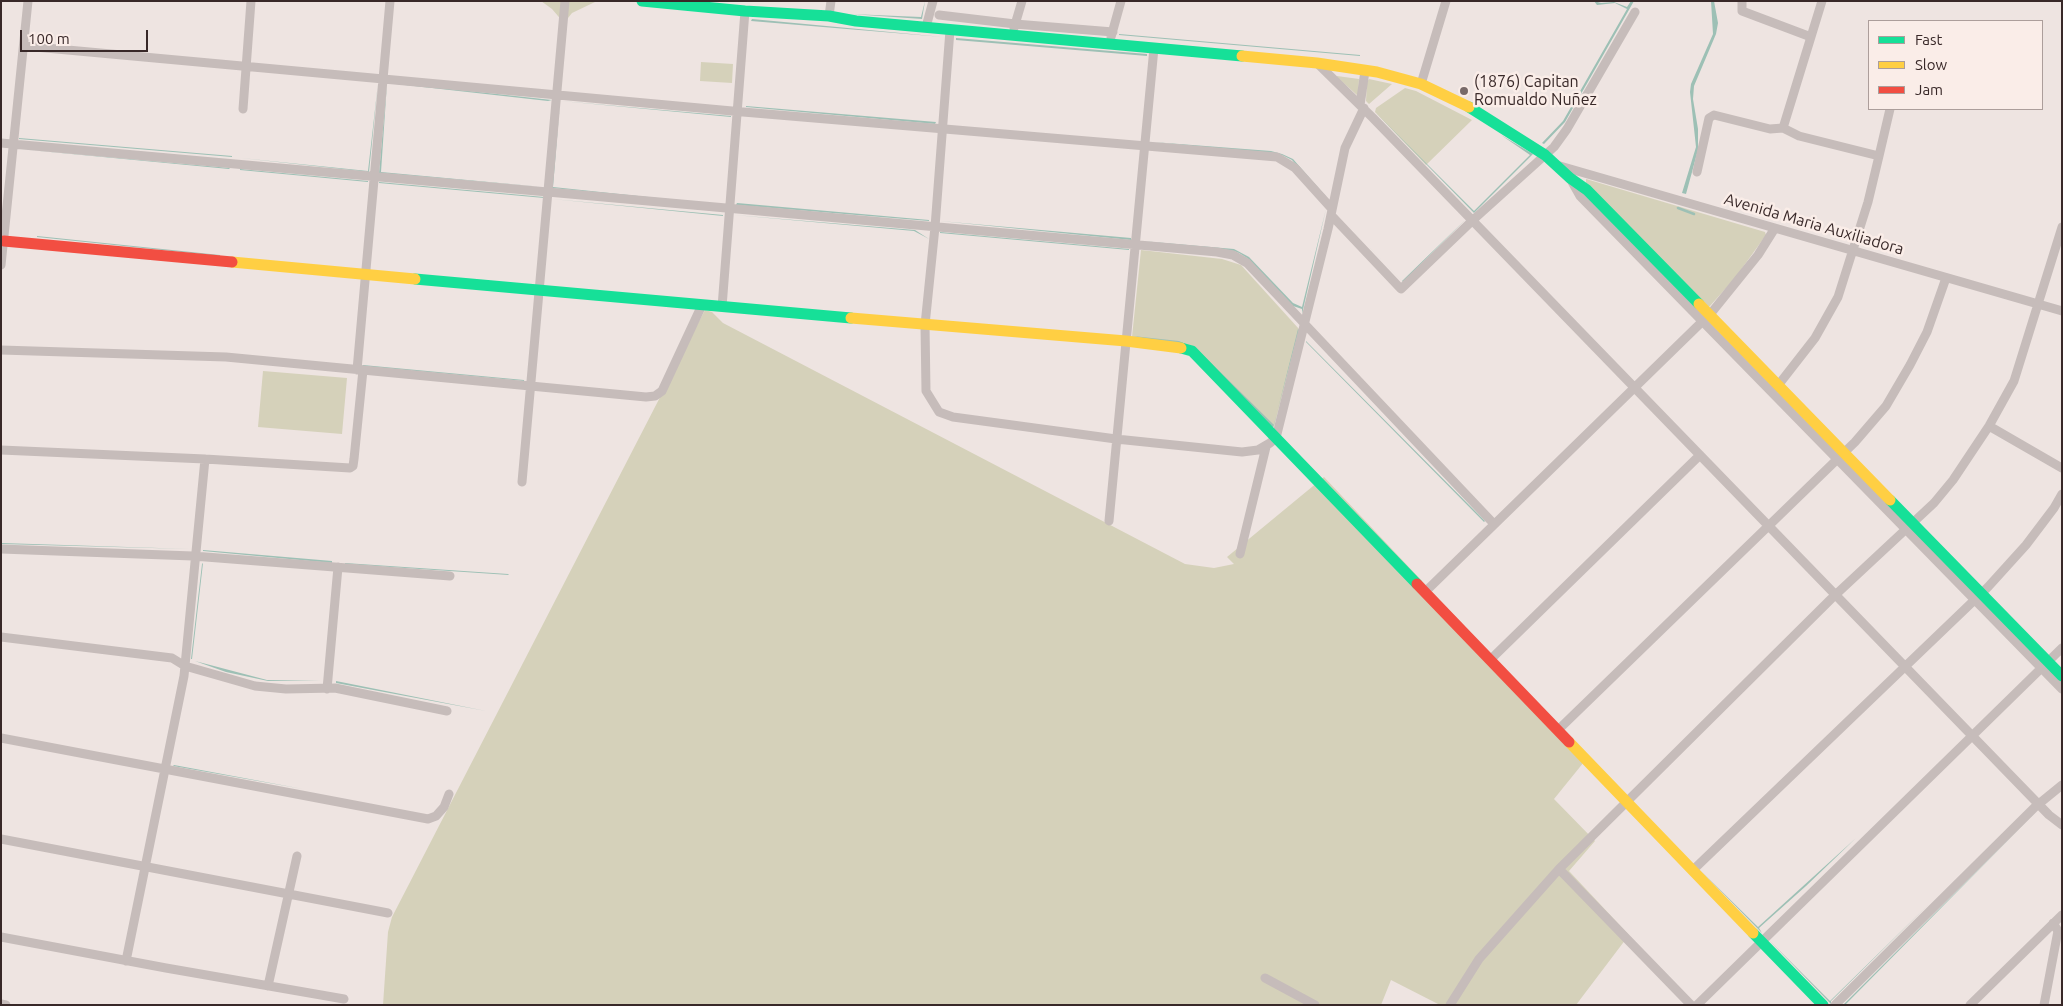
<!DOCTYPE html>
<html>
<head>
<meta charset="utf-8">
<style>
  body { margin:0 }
  #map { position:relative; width:2063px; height:1006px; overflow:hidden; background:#eee4e1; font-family:Ubuntu,sans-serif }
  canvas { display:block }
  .frame { position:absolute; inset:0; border:2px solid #382828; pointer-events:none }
  .legend { position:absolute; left:1868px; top:20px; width:175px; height:90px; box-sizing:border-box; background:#faede8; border:1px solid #ac9e9b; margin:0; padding:6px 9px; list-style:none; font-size:15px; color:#382828 }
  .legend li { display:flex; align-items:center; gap:10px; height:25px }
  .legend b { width:25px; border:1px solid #ac9e9b }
  .scale { position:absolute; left:20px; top:30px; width:128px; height:22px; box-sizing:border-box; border:2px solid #382828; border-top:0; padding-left:6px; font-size:15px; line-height:18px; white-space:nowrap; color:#382828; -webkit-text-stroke:4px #faede8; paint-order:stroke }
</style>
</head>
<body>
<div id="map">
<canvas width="2063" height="1006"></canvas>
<div class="frame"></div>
<ul class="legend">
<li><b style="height:6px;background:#16e098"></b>Fast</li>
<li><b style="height:6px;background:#ffcf43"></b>Slow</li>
<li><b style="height:6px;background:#f24e42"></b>Jam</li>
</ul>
<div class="scale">100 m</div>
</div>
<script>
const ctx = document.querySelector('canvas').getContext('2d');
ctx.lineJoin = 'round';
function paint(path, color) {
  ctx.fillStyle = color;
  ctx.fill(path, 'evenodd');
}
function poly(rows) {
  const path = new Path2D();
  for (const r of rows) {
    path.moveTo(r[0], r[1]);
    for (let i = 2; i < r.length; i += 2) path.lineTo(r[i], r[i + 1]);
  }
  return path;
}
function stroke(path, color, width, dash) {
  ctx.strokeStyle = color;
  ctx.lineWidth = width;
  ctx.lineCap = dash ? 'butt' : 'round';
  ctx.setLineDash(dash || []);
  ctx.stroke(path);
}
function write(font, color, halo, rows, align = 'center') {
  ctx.font = font + ' Ubuntu,sans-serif';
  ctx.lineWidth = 5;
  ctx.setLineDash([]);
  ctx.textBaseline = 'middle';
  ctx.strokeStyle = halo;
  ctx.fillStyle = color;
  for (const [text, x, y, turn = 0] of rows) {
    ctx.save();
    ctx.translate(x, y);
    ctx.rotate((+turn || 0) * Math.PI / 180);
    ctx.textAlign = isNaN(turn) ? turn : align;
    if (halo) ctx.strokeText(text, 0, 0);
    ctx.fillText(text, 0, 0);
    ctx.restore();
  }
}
paint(poly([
  [541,1,594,1,595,2,572,13,564,23,552,9],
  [701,62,733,64,732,83,700,81],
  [1337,76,1359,79,1358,96,1337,77],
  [1369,79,1392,84,1369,104,1366,101,1367,82],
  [1405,88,1416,91,1472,120,1426,165,1375,112,1376,108],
  [1586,179,1765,232,1766,235,1735,278,1709,307,1586,183],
  [1141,250,1222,259,1241,265,1299,329,1274,427,1196,350,1132,337],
  [705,310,712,312,723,323,1185,564,1214,568,1234,564,1227,557,1324,477,1588,757,1554,799,1595,841,1569,871,1629,935,1576,1005,1440,1005,1391,980,1381,1005,383,1005,388,932,392,917],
  [263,371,347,378,342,434,258,427]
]), '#d5d1ba');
paint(poly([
  [925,1,922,19,851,14,921,17],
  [1594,1,1601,3,1614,2,1627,7,1631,1,1634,1,1565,122,1544,144,1542,143,1563,121,1627,9,1615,3,1597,5],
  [1711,1,1714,1,1718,23,1716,34,1694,86,1693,99,1698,129,1698,150,1686,194,1682,193,1696,147,1690,92,1691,84,1713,34],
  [752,19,943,37,751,21],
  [1119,35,1119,34,1360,55,1360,56],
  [956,38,1147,54,1147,56,956,40],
  [387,82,552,100,548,101,387,83,381,172,543,187,379,173],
  [378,83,369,172,241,158,368,171],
  [561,101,731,116,731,117],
  [560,103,553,187,724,205,552,188],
  [746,106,936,122,935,124,746,107],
  [1376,113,1474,211,1530,155,1501,135,1533,154,1474,213],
  [19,138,232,156,232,157,19,139],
  [1153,142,1271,151,1282,154,1293,159,1330,201,1329,202,1292,160,1282,155],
  [19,149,230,168,229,169],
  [240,169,368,181,368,182,240,170],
  [379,182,544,197,544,198,379,183],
  [552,199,723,215,723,216],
  [737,203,929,220,929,221,736,205],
  [1326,209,1302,314,1302,309,1293,306,1247,258,1239,253,1234,251,1142,241,1234,249,1249,257,1293,303,1302,307],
  [1337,214,1402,281,1465,220,1403,282],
  [734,215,915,230,929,239,914,231],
  [940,221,1131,238,1131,240],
  [940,232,1129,249,1129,250,940,233],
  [37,236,220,255,220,256,37,237],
  [1298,329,1299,330,1273,428,1196,349,1133,336,1179,341,1197,349,1274,425],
  [1306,341,1485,521,1484,522,1306,342],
  [363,365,524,380,524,381,362,366],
  [1,543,190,549,1,544],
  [203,550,332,561,332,563,203,551],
  [203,563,192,659,191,659,202,564],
  [345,563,508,574,509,575,345,564],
  [195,661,267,680,321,681,268,681,226,672],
  [336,681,486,711,336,683],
  [174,765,303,789,173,766],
  [2037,811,1845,1005,1843,1005],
  [1856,838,1806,886,1759,928,1762,933,1699,869,1758,927],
  [1930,903,1831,1001,1831,1004,1768,939,1830,1001]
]), '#9dc0b5');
stroke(poly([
  [1678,208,1694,214]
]), '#9dc0b5', 2.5);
stroke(poly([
  [1742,1,1742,11,1811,37],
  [939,15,1015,24,1113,32],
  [829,16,831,1],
  [926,27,933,1],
  [1014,28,1022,1],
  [950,30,935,227,925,325,926,391,939,412,953,417,1116,439,1242,452,1258,450,1270,443,1276,438,1328,229,1345,148,1364,108],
  [1111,37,1121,1],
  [24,46,743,112,1277,157,1295,168,1332,209],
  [1317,63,1373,118,2049,815,2062,825],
  [1421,84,1446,1],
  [1360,105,1365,71],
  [243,109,251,1],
  [1,143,1217,252,1233,255,1247,263,1494,524],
  [1879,156,1890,109],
  [1560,166,2062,311],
  [1697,172,1709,118,1714,115,1770,129,1783,128],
  [1571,180,1580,196,2062,689],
  [1331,215,1401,289,1473,220,1554,147,1567,129,1635,12],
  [1,265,28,1],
  [722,307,745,11],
  [1,350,226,357,646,397,655,396,662,391,702,305],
  [357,370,390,1],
  [1776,388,1815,338,1838,297,1868,202,1879,156,1799,136,1783,128,1822,1],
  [1989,426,2062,468],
  [1,450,205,459,350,468,353,466,354,459,363,370],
  [522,482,565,1],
  [1109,521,1154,48],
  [1,549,193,556,450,576],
  [1240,554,1266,447],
  [1425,592,1712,312,1758,255,1775,228],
  [1,637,172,658,185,666,255,686,286,689,335,688,447,711],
  [1490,660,1700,455],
  [327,689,338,567],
  [1558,730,1855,442,1886,406,1910,365,1927,332,1946,278],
  [1,738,428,819,436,816,444,807,449,794],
  [1,839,388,913],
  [1559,869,1691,1005],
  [1693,870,1988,587,2026,545,2054,508,2062,494],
  [1,937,166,968,344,999],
  [126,961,184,676,205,459],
  [1265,978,1315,1005],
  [268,986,297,856],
  [1,1004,6,1005],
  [1450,1005,1479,959,1559,869,1831,599,1934,503,1953,480,1989,426,2014,381,2062,227],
  [1697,1005,2062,648],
  [1835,1005,2035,807,2062,785],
  [1970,1005,2062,915],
  [2044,1005,2057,936,2058,931,2053,923]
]), '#c6bcba', 9);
stroke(poly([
  [642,1,745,11,829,16,856,21,1242,56],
  [1469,107,1545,155,1570,178,1587,190,1699,304],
  [415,279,851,318],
  [1181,348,1192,351,1417,584],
  [1890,500,2062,676],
  [1753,933,1823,1005]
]), '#16e098', 11);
stroke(poly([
  [1242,56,1317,63,1377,72,1421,84,1469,107],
  [232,262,415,279],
  [1699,304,1890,500],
  [851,318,1126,341,1181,348],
  [1569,742,1753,933]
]), '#ffcf43', 11);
stroke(poly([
  [4,241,232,262],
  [1417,584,1569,742]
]), '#f24e42', 11);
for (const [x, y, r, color] of [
  [1464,91,5,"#786a69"]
]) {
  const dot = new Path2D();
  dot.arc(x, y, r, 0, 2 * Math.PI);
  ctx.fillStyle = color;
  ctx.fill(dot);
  stroke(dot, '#faede8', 2);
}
write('16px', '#382828', '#faede8', [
  ["(1876) Capitan",1474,82],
  ["Romualdo Nuñez",1474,100]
], 'left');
write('16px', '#382828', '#faede8', [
  ["Avenida Maria Auxiliadora",1814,224,16]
]);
</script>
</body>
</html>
